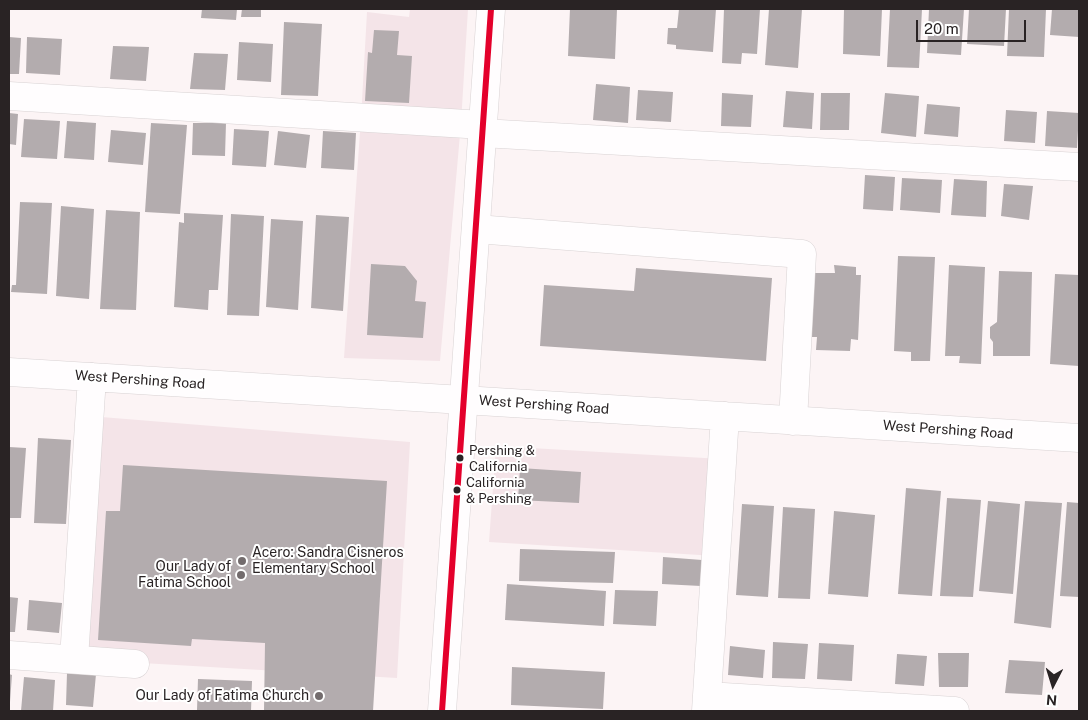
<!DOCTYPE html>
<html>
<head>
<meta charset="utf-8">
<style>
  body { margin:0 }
  #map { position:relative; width:1088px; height:720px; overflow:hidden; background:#fcf4f5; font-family:"Public Sans",sans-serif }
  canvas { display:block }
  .frame { position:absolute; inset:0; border:10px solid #292324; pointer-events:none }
  .north { position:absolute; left:1028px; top:660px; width:50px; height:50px; -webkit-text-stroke:4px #fff; paint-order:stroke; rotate:185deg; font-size:14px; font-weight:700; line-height:20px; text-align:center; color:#292324 }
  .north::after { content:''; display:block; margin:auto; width:18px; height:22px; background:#292324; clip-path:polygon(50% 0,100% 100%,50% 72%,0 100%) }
  .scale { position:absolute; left:916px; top:20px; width:110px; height:22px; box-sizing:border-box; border:2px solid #292324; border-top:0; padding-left:6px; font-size:15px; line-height:18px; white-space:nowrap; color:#292324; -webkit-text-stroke:4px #fff; paint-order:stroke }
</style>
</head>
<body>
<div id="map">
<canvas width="1088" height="720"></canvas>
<div class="frame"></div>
<div class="north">N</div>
<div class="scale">20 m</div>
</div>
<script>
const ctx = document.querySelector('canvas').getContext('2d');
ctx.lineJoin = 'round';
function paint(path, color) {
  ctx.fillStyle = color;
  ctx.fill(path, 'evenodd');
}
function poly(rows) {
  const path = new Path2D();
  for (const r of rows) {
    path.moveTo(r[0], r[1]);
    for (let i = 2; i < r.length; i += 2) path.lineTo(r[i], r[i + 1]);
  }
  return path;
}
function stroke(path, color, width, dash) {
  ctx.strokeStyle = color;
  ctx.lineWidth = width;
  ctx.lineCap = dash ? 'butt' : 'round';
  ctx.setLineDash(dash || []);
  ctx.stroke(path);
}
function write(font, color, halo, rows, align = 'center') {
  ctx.font = font + ' "Public Sans",sans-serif';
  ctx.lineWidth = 4;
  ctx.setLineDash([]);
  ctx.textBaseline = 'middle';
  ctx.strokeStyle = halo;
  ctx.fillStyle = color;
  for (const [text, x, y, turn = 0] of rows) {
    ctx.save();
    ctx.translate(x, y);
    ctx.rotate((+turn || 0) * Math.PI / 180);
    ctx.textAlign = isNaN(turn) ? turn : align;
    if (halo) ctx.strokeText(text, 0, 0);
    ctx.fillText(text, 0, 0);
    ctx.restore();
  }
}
paint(poly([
  [410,9,468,9,461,123,440,361,344,358,361,118,367,12,409,17],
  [89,416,410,442,397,678,74,659],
  [496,446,722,459,716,556,489,542]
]), '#f4e4e8');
paint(poly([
  [202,9,237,9,236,20,201,18],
  [242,9,261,9,261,17,241,17],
  [570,9,617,9,615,59,568,56],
  [679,9,716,9,713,52,676,49,676,45,667,44,668,28,677,28],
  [724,9,760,9,757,54,742,53,741,64,722,63],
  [769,9,802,9,798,68,765,65],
  [844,9,882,9,880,56,843,54],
  [890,9,922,9,919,68,887,67],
  [929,9,964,9,961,55,927,53],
  [969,9,1006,9,1004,46,967,44],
  [1009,9,1046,9,1044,57,1007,56],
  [1052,9,1079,9,1079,37,1050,35],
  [284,22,322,24,318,96,281,95],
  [374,30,399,31,397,55,412,56,409,103,365,101,368,52,372,53],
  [9,37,21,38,19,74,9,74],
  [27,37,62,39,60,75,26,73],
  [239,42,273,44,271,82,237,80],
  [113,46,149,47,146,81,110,79],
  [194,53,228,54,225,90,190,89],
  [596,84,630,87,628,123,593,120],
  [638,90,673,92,671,122,636,120],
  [786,91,814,93,812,129,783,127],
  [722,93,753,95,751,127,721,126],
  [821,93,850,93,849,130,820,130],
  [885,93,919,96,916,137,881,133],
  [927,104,960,107,958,137,924,134],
  [1006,110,1037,112,1035,143,1004,141],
  [1047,111,1079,113,1077,148,1045,146],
  [9,113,18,114,16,145,9,144],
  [24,119,60,121,57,159,21,157],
  [67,121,96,123,94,160,64,158],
  [151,123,187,125,180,214,145,212],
  [193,123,226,123,225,156,192,155],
  [234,129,269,131,266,167,232,165],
  [111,130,146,133,143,165,108,162],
  [278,131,310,135,306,168,274,165],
  [323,131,356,133,354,170,321,168],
  [865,175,895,177,893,211,863,209],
  [902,178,942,180,940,213,900,210],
  [954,179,987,181,986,217,951,215],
  [1004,184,1033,186,1029,220,1001,216],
  [20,202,52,203,47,294,11,292,12,285,16,285],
  [61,206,94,209,89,299,56,296],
  [106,210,140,212,136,310,100,309],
  [184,213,223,215,218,290,209,290,208,310,174,307,179,222,184,223],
  [231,214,264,216,259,316,227,315],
  [316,215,349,217,343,311,311,308],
  [271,219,303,221,298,310,266,307],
  [898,256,935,257,930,361,911,361,911,352,894,351],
  [371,264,405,266,417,281,415,301,426,302,423,338,367,335],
  [834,265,856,267,856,275,861,275,858,340,851,339,850,351,816,350,817,337,810,337,813,273,835,273],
  [949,265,985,267,981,364,959,363,960,356,945,356],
  [636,268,772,278,766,361,540,346,544,285,634,291],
  [999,271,1032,272,1030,356,993,356,993,342,990,338,990,327,997,322],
  [1055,274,1079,275,1079,366,1050,364],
  [38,438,71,440,66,524,34,523],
  [9,447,26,448,21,518,9,518],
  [123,465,387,481,373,711,264,711,265,643,192,639,191,646,98,640,106,511,120,511],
  [520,468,581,472,579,503,518,500],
  [906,488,941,491,932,596,898,594],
  [947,498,981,500,973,597,940,596],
  [988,501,1020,504,1013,594,979,591],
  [1025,501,1062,503,1051,628,1014,623],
  [1067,502,1079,503,1079,597,1060,596],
  [742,504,774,506,768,597,736,595],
  [783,507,815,509,810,599,778,598],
  [834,511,875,515,868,597,828,594],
  [520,549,615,552,613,583,519,581],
  [663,557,702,560,701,586,662,584],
  [507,584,606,591,604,626,505,620],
  [615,590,658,591,656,626,613,624],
  [9,597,18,598,15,632,9,632],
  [29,600,62,603,59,633,27,630],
  [773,642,808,644,805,679,772,678],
  [819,643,854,645,852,681,817,679],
  [730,646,765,650,763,678,728,675],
  [938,653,969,653,968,687,939,687],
  [897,654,927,656,924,686,895,684],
  [1009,660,1045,662,1042,695,1005,693],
  [512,667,605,672,603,709,511,705],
  [67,673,96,674,93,707,66,705],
  [9,674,12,675,10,702,9,702],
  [24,677,55,680,53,711,21,711],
  [198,679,252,681,251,711,197,710]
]), '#b3acae');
const minor = poly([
  [9,96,483,125],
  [482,133,1079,167],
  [476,229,802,254,793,421],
  [9,372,1079,438],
  [9,655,135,664],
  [74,659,92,377],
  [707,696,955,711],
  [706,711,725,416]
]);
const major = poly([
  [442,711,491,9]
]);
stroke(minor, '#d8d2d3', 29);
stroke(major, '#d8d2d3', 29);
stroke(minor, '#fffdfe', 28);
stroke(major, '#fffdfe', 28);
stroke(poly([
  [442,711,491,9]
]), '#e4002b', 6);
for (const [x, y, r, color] of [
  [460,458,4.5,"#292324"],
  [457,490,4.5,"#292324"],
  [242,561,5,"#736c6d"],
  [241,575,5,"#736c6d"],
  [319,696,5,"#736c6d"]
]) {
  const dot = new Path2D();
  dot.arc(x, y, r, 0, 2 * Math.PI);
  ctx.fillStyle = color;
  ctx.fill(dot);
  stroke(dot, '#fff', 2);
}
write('13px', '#292324', '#fff', [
  ["Pershing &",469,451],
  ["California",469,467],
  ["California",466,483],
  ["& Pershing",466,499]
], 'left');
write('14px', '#292324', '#fff', [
  ["West Pershing Road",140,380,4],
  ["West Pershing Road",544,405,4],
  ["West Pershing Road",948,430,4]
]);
write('14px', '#292324', '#fff', [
  ["Acero: Sandra Cisneros",252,553,"left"],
  ["Elementary School",252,569,"left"],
  ["Our Lady of",231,567],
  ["Fatima School",231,583],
  ["Our Lady of Fatima Church",309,696]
], 'right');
</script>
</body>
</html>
